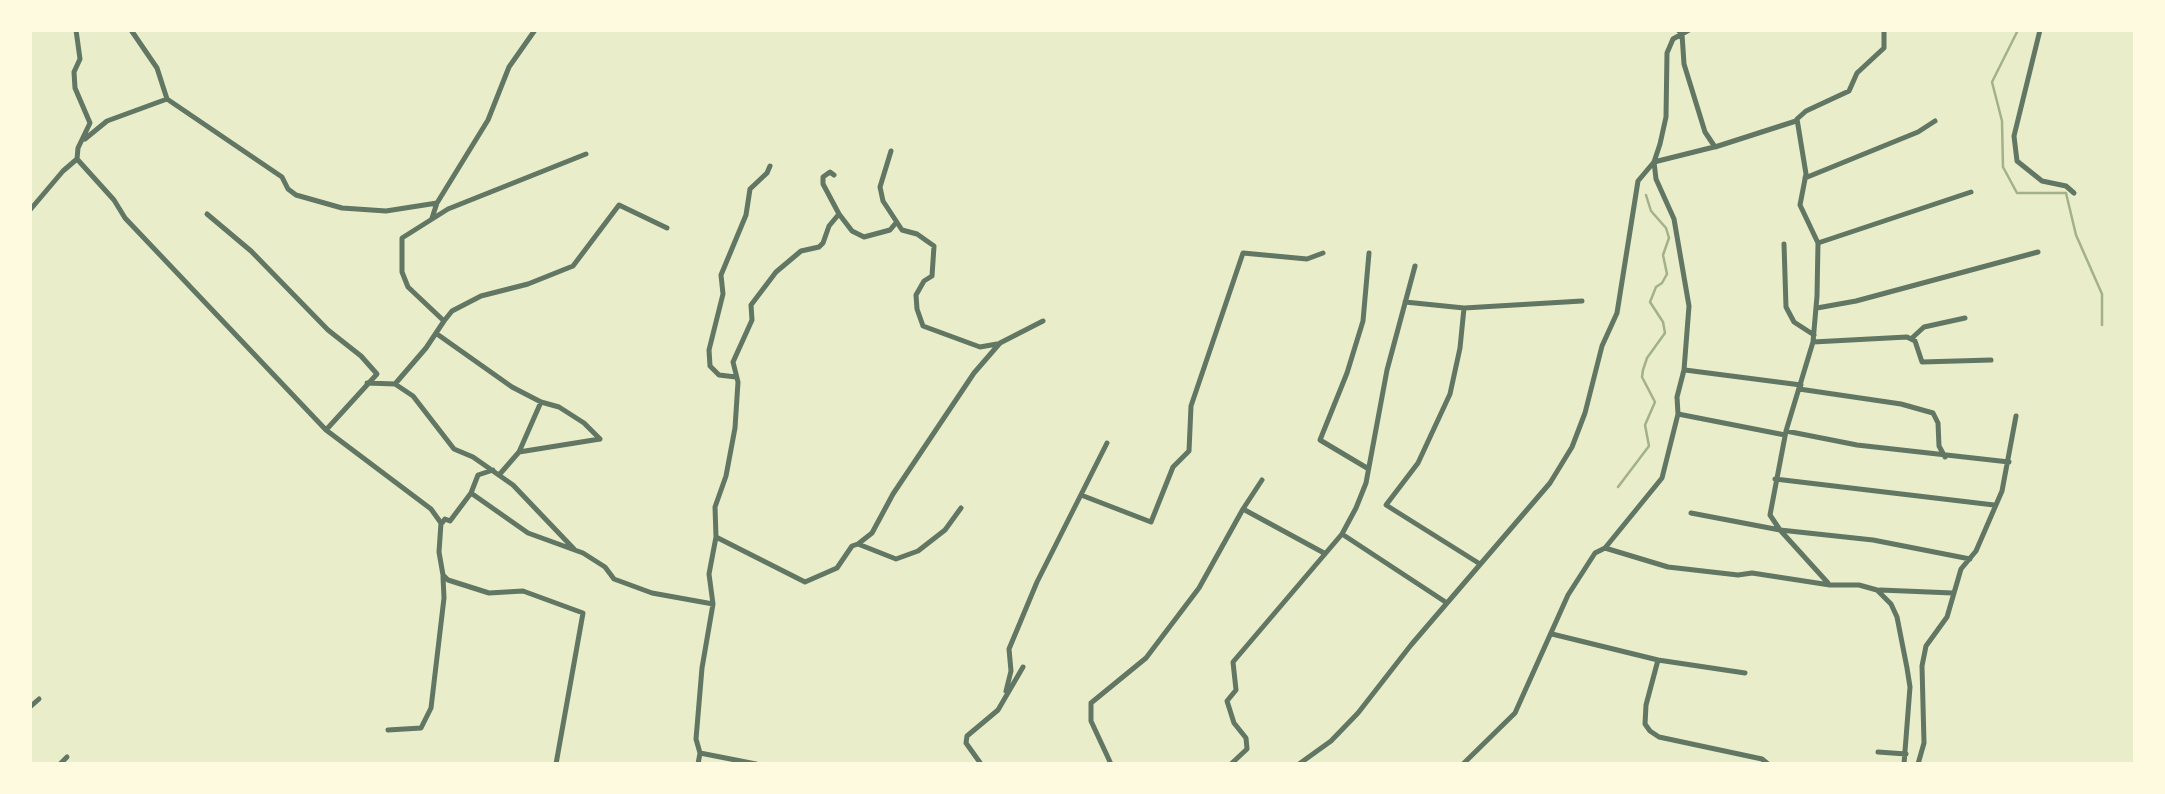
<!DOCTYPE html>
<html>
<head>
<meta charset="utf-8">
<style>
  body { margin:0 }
  #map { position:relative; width:2165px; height:794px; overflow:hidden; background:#e9edc9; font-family:Raleway,sans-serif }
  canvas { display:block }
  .frame { position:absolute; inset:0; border:32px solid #fefae0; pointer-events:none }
</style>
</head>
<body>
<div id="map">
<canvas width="2165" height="794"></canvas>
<div class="frame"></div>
</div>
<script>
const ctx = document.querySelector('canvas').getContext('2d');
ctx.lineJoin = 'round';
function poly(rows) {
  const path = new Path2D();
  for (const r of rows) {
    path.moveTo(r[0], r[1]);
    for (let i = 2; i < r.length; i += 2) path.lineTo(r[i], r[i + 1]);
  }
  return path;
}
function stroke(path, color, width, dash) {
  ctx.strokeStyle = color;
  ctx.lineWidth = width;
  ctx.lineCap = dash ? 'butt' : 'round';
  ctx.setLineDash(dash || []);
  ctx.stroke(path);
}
stroke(poly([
  [2018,30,1992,82,2002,121,2003,167,2017,193,2066,193,2076,235,2102,294,2102,325],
  [1618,487,1649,446,1645,425,1655,402,1642,377,1643,370,1647,358,1665,333,1663,322,1650,302,1656,287,1662,283,1667,274,1663,255,1669,238,1666,228,1651,211,1646,195]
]), '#a3b18a', 2.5);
stroke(poly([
  [76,30,80,59,74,72,75,88,90,123,78,148,77,159,114,200,125,218,326,430,431,509,441,523,439,552,443,575,448,580,489,593,523,591,583,613,556,764],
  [131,30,157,68,167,99],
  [1678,30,1682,34,1684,64,1705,132,1715,147,1796,121],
  [1884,30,1884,48,1857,73,1849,91,1806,111,1797,119,1806,174,1800,205,1818,243,1817,296,1813,342,1786,431,1770,515,1780,530,1873,540,1970,559],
  [2040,30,2014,136,2017,161,2042,181,2066,186,2074,193],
  [85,139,107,121,167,99,282,177,288,189,296,195,342,208,386,211,437,203],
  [891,151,880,187,883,201,902,230,917,234,934,246,932,276,924,281,916,295,917,309,923,326,980,347,997,344],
  [1654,162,1714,147],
  [1805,178,1918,132,1935,121],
  [30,210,63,171,77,159],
  [207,214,251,251,328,330,361,356,377,374,326,430],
  [839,214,852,231,864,237,890,230,895,224],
  [432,218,437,203,488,120,509,67,535,30],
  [1818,243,1971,192],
  [1784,244,1786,307,1794,322,1814,335],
  [1405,302,1464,308,1582,301],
  [1464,308,1460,348,1450,394,1418,463,1386,505,1480,564],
  [1817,308,1856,301,2038,252],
  [444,321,452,311,481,296,528,284,573,266,619,205,667,228],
  [437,334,512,387,541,402,559,407,584,423,600,439],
  [1912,338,1924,327,1965,318],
  [1813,342,1907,337,1915,341,1922,362,1991,360],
  [1685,370,1801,385],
  [736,377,719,375,710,366,709,350,723,294,721,275,746,215,750,189,767,173,770,166],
  [367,383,395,384,426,348,444,321,408,287,402,272,402,238,448,209,586,154],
  [395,384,413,396,454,449,473,457,513,485,574,549],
  [1799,389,1901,404,1933,413,1938,423,1939,446,1945,457],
  [1678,414,1785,435],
  [1786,431,1857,445,2009,462],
  [519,452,600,439],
  [1367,468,1320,440,1347,373,1363,321,1369,253],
  [499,475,519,452,541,402],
  [1775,479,1994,505],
  [1262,480,1243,509,1324,553],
  [471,493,478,475,493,470],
  [1081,495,1151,522,1173,467,1189,451,1191,406,1243,253,1307,259,1323,253],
  [1691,513,1780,530,1828,583],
  [442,523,445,519,450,521,471,493,528,533,583,553,605,567,614,579,652,593,713,604],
  [1342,534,1447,603],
  [716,537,805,582,837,568,852,546,858,544,896,559,918,551,945,530,961,508],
  [858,544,872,533,893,494,974,373,1000,343,1043,321],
  [1605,548,1668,567,1738,575,1752,573,1830,585,1859,585,1877,590,1891,604,1897,617,1907,668,1910,687,1904,764],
  [1880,590,1953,593],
  [1552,634,1658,660,1745,673],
  [1658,660,1646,705,1645,724,1650,731,1659,737,1762,759,1768,764],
  [1006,691,1011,671,1009,649,1037,582,1107,443],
  [30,707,39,699],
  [388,730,421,728,431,708,444,598,443,577],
  [1878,752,1906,754],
  [700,753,756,764],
  [60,764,67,757],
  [698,764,700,753,696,739,702,668,713,604,709,574,716,537,715,507,726,476,735,428,738,382,733,362,752,320,751,305,776,272,801,251,819,247,823,243,829,226,839,214,823,184,823,177,830,172,834,175],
  [981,764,966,743,967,736,998,710,1023,667],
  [1111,764,1091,721,1091,703,1146,658,1199,588,1243,509],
  [1231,764,1247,749,1246,738,1234,723,1227,701,1236,690,1233,662,1342,534,1356,508,1366,483,1387,370,1415,266],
  [1299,764,1331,741,1358,713,1411,645,1550,483,1572,447,1585,413,1602,346,1617,313,1638,181,1654,162,1660,144,1666,117,1667,53,1673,39,1689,30],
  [1463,764,1515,713,1568,595,1595,553,1605,548,1662,478,1678,414,1677,397,1684,370,1689,306,1674,219,1656,179,1654,162],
  [1918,764,1924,743,1922,666,1926,646,1947,617,1961,569,1976,551,2002,491,2016,416]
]), '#617663', 5);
</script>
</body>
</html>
